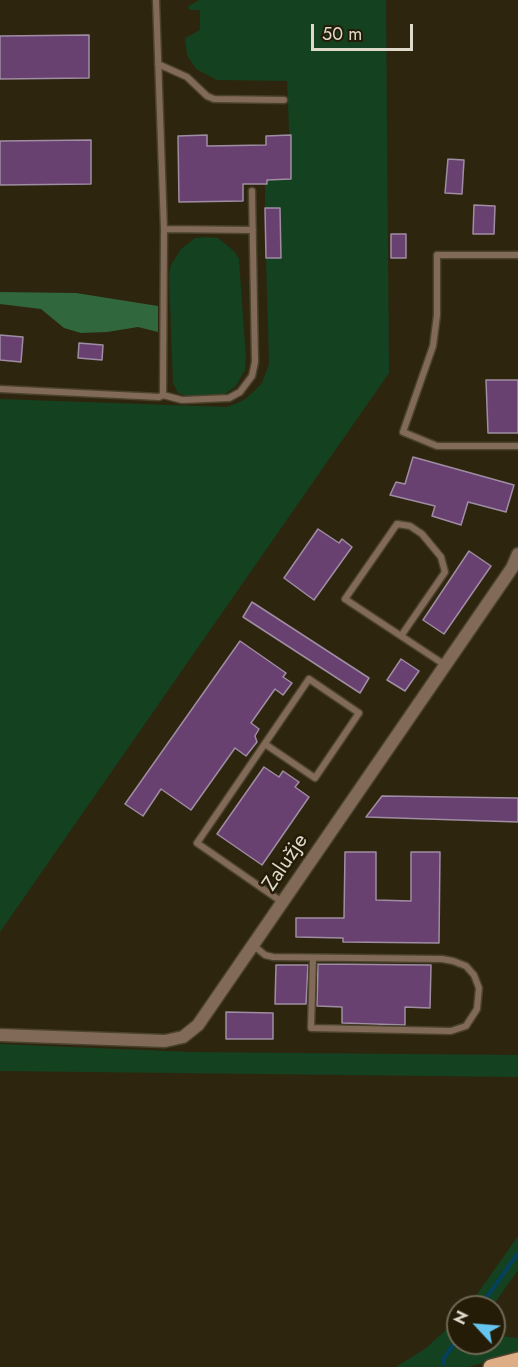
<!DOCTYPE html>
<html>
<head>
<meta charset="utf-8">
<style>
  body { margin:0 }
  #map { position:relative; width:518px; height:1367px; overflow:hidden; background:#2e250f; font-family:Jost,sans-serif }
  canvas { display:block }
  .north { position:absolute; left:446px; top:1295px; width:60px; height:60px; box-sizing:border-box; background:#241c06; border:2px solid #6f6855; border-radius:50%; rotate:296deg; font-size:16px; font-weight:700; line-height:24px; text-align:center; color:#dfd9cc }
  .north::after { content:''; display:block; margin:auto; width:21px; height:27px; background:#65c5ee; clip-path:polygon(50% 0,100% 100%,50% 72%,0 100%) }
  .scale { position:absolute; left:311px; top:24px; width:102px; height:27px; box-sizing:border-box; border:3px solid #dfd9cc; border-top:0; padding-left:8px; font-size:18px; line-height:21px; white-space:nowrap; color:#dfd9cc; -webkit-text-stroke:4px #241c06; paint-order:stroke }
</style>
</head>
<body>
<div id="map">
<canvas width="518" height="1367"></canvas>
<div class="north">N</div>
<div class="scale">50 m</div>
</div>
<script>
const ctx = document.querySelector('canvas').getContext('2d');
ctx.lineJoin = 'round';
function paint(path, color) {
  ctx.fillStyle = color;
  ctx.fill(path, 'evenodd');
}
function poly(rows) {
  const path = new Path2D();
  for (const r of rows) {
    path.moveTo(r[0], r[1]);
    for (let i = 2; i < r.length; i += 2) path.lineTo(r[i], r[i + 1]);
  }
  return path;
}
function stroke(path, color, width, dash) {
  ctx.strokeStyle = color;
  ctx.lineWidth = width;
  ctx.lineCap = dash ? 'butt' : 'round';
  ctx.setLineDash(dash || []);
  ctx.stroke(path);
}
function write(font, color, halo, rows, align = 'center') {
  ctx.font = font + ' Jost,sans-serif';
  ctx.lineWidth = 5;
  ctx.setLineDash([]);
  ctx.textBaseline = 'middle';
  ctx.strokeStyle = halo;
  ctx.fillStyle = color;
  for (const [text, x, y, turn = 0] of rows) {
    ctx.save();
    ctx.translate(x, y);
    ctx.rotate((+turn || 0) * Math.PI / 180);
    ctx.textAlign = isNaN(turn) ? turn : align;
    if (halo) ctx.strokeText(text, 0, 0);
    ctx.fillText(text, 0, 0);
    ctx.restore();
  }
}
paint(poly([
  [199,0,386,0,389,373,0,932,0,399,227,407,244,400,253,392,262,383,269,364,266,258,281,258,280,208,265,208,265,184,266,176,270,180,291,179,287,81,217,80,196,69,187,55,185,38,200,30,200,10,189,10,188,6],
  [206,237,218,238,234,251,239,259,246,359,245,370,236,386,225,394,212,397,193,398,178,393,173,383,169,275,171,265,181,249,195,238],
  [0,1044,191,1052,518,1055,518,1077,0,1071],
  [518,1236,518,1270,492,1307,468,1307],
  [458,1319,458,1343,494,1343,494,1335,518,1338,518,1353,468,1367,396,1367,426,1348]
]), '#14411f');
paint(poly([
  [0,292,76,293,158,306,158,332,138,327,107,332,81,333,64,328,41,309,0,304]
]), '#31673c');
stroke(poly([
  [480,1307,518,1253],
  [444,1364,444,1358,458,1338]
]), '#05415c', 4);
const building = poly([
  [89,35,89,78,0,79,0,36,89,35],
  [207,135,207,146,266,145,266,136,291,135,291,179,267,180,267,184,243,184,243,201,179,202,178,136,207,135],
  [91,140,91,184,0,185,0,141,91,140],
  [448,159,464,160,462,194,445,193,448,159],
  [474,205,495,206,494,234,473,234,474,205],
  [265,208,280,208,281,258,266,258,265,208],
  [391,234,406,234,406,258,391,258,391,234],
  [0,335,23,337,21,362,0,360,0,335],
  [79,343,103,345,102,360,78,358,79,343],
  [486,380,518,380,518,433,488,433,486,380],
  [413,457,514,485,506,512,468,502,461,525,432,516,435,506,390,495,396,482,405,484,413,457],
  [318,529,339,543,342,539,352,547,314,600,284,578,318,529],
  [469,551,491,566,444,634,423,620,469,551],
  [252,602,369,678,360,693,243,617,252,602],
  [240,641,286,673,283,677,292,683,283,695,275,689,251,723,259,729,255,736,257,742,246,756,235,748,191,810,161,789,143,816,125,804,240,641],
  [401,659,419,671,405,691,387,680,401,659],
  [264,767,279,777,283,771,299,782,295,787,309,797,262,865,217,834,264,767],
  [382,796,518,798,518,822,366,817,382,796],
  [345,852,376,852,376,900,411,901,411,852,440,852,439,943,343,942,343,938,296,937,296,918,344,918,345,852],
  [318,964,431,965,430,1008,405,1007,405,1025,342,1023,342,1007,317,1006,318,964],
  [276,965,308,965,306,1004,275,1004,276,965],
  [226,1012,273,1013,273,1039,226,1039,226,1012]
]);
paint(building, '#684171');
stroke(building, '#9f8da3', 1.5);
const service = poly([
  [158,64,187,77,207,96,214,99,284,100],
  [164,229,253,230],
  [518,255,437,255,437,315,433,346,403,432,437,446,518,446],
  [0,389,159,397,163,395,164,229,156,0],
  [163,395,182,400,229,398,240,392,252,376,255,362,252,191],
  [401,636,445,572,441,557,422,534,410,526,397,524,345,599,445,665],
  [265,744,315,778,359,713,309,679,197,843,282,902],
  [253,945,265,955,273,957,442,959,453,961,466,966,474,975,479,988,477,1009,466,1026,451,1031,311,1028,313,958]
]);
const minor = poly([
  [0,1035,165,1041,183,1037,198,1025,512,568,518,554]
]);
const primary = poly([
  [491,1367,518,1360]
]);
stroke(service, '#4a422d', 9);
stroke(minor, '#4a422d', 15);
stroke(primary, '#4a422d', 18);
stroke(service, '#816a57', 6);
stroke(minor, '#816a57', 12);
stroke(primary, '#ddae86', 15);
write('21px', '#dfd9cc', '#241c06', [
  ["Zalužje",286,863,-56]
]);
</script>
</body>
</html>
